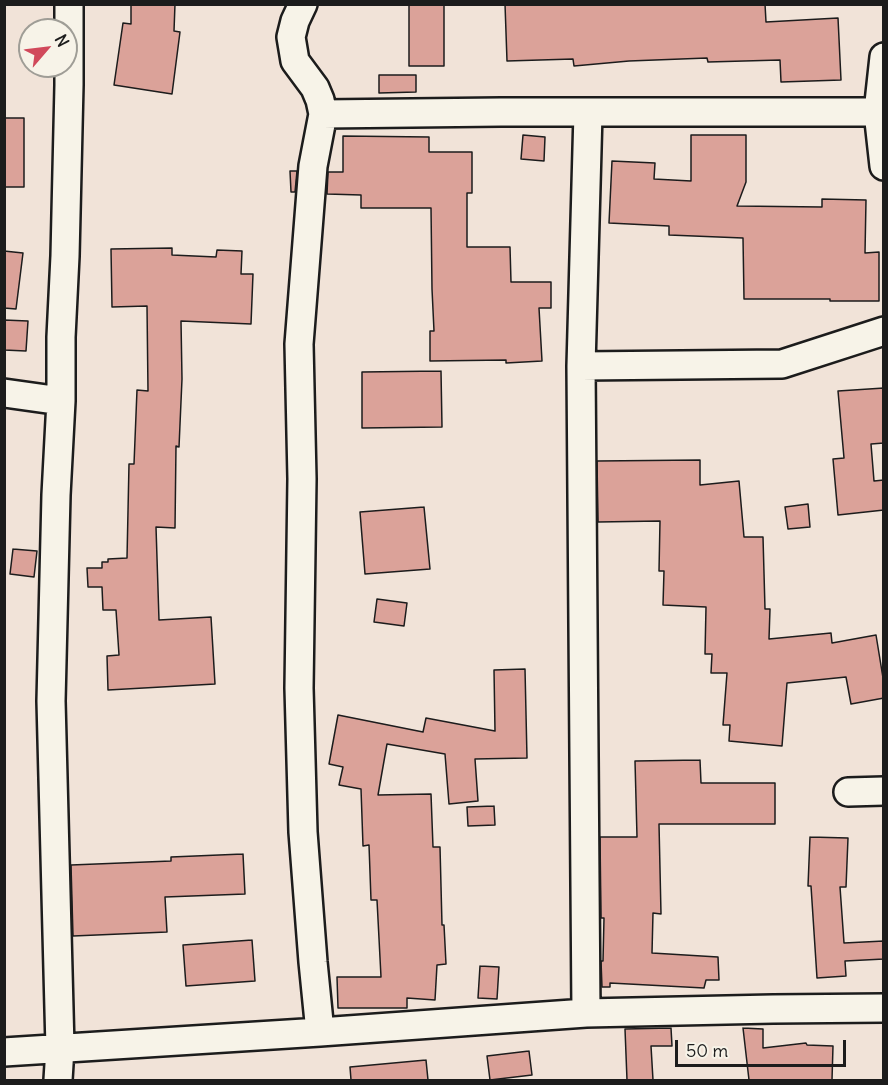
<!DOCTYPE html>
<html>
<head>
<meta charset="utf-8">
<style>
  body { margin:0 }
  #map { position:relative; width:888px; height:1085px; overflow:hidden; background:#f1e3d8; font-family:Delius,sans-serif }
  canvas { display:block }
  .frame { position:absolute; inset:0; border:6px solid #1c1c1c; pointer-events:none }
  .north { position:absolute; left:18px; top:18px; width:60px; height:60px; box-sizing:border-box; background:#f7f3e8; border:2px solid #9f9d96; border-radius:50%; rotate:62deg; font-size:16px; font-weight:700; line-height:24px; text-align:center; color:#1c1c1c }
  .north::after { content:''; display:block; margin:auto; width:21px; height:27px; background:#d1495b; clip-path:polygon(50% 0,100% 100%,50% 72%,0 100%) }
  .scale { position:absolute; left:675px; top:1040px; width:171px; height:27px; box-sizing:border-box; border:3px solid #1c1c1c; border-top:0; padding-left:8px; font-size:18px; line-height:21px; white-space:nowrap; color:#1c1c1c; -webkit-text-stroke:4px #f7f3e8; paint-order:stroke }
</style>
</head>
<body>
<div id="map">
<canvas width="888" height="1085"></canvas>
<div class="frame"></div>
<div class="north">N</div>
<div class="scale">50 m</div>
</div>
<script>
const ctx = document.querySelector('canvas').getContext('2d');
ctx.lineJoin = 'round';
function paint(path, color) {
  ctx.fillStyle = color;
  ctx.fill(path, 'evenodd');
}
function poly(rows) {
  const path = new Path2D();
  for (const r of rows) {
    path.moveTo(r[0], r[1]);
    for (let i = 2; i < r.length; i += 2) path.lineTo(r[i], r[i + 1]);
  }
  return path;
}
function stroke(path, color, width, dash) {
  ctx.strokeStyle = color;
  ctx.lineWidth = width;
  ctx.lineCap = dash ? 'butt' : 'round';
  ctx.setLineDash(dash || []);
  ctx.stroke(path);
}
const building = poly([
  [131,4,175,4,174,31,180,32,172,94,114,85,123,23,131,24,131,4],
  [409,4,444,4,444,66,409,66,409,4],
  [505,4,765,4,766,22,838,18,841,80,781,82,780,60,708,62,707,58,629,61,574,66,573,59,507,61,505,4],
  [379,75,416,75,416,92,379,93,379,75],
  [4,118,24,118,24,187,4,187,4,118],
  [523,135,545,137,544,161,521,159,523,135],
  [691,135,746,135,746,182,737,206,822,207,822,199,866,200,865,253,879,252,879,301,830,301,830,299,744,299,743,238,669,235,669,226,609,223,612,161,655,163,654,179,691,181,691,135],
  [343,136,429,137,429,152,472,152,472,193,467,193,467,247,510,247,511,282,551,282,551,308,539,308,542,361,506,363,506,360,430,361,430,331,434,331,432,289,431,208,361,208,361,195,327,194,328,172,343,172,343,136],
  [290,171,297,171,295,192,291,192,290,171],
  [172,248,172,255,216,257,217,250,242,251,241,274,253,274,251,324,181,321,182,379,179,447,176,446,175,528,156,527,159,620,211,617,215,684,108,690,107,656,119,655,116,610,103,610,102,587,88,587,87,568,102,568,102,562,108,562,108,559,127,558,129,464,134,464,137,390,148,391,147,306,112,307,111,249,172,248],
  [4,251,23,253,16,309,4,308,4,251],
  [4,320,28,321,26,351,4,350,4,320],
  [441,371,442,427,362,428,362,372,441,371],
  [884,388,884,443,871,444,874,481,884,480,884,510,838,515,833,459,844,458,838,391,884,388],
  [700,460,700,485,739,481,744,537,763,537,765,609,770,609,769,639,831,633,832,643,876,635,884,684,884,698,851,704,846,677,787,683,782,746,729,741,730,725,723,725,727,673,711,673,712,654,705,654,706,607,663,605,664,571,659,571,660,521,598,522,597,461,700,460],
  [808,504,810,527,788,529,785,507,808,504],
  [424,507,430,569,365,574,360,512,424,507],
  [13,549,37,551,34,577,10,574,13,549],
  [377,599,407,603,404,626,374,622,377,599],
  [525,669,527,758,475,759,478,801,449,804,445,754,387,744,378,795,431,794,433,847,440,847,442,925,444,925,446,964,437,965,435,1000,407,998,407,1008,338,1008,337,977,381,977,377,900,371,900,369,845,363,846,361,789,339,785,343,767,329,764,338,715,423,732,426,718,495,731,494,670,525,669],
  [700,760,701,783,775,783,775,824,659,824,661,914,653,913,652,953,718,957,719,980,706,980,704,988,610,983,610,987,602,987,601,961,603,961,604,918,601,918,600,837,637,837,635,761,700,760],
  [494,806,495,825,468,826,467,807,494,806],
  [810,837,848,838,846,887,840,887,844,943,884,941,884,959,845,961,846,976,817,978,811,886,808,886,810,837],
  [243,854,245,894,165,897,167,932,73,936,71,865,171,861,171,857,243,854],
  [252,940,255,981,186,986,183,945,252,940],
  [480,966,499,967,497,999,478,998,480,966],
  [671,1028,672,1046,651,1046,653,1080,627,1080,625,1029,671,1028],
  [743,1028,763,1029,763,1048,806,1043,807,1045,833,1046,832,1080,749,1080,743,1028],
  [529,1051,532,1075,490,1080,487,1056,529,1051],
  [426,1060,428,1080,351,1080,350,1067,426,1060]
]);
paint(building, '#dba299');
stroke(building, '#1c1c1c', 1.5);
const minor = poly([
  [303,4,295,21,291,37,295,61,315,88,320,100,323,114,313,166,299,344,302,479,299,688,303,832,313,962,320,1032],
  [884,57,878,112,884,166],
  [323,114,501,112,878,112],
  [581,366,782,364,884,331],
  [4,393,61,401],
  [848,792,884,791],
  [586,1013,581,366,588,113],
  [4,1052,320,1032,586,1013,773,1009,884,1008],
  [58,1080,60,1048,51,701,56,495,61,401,61,337,65,256,69,85,69,4]
]);
stroke(minor, '#1c1c1c', 32);
stroke(minor, '#f7f3e8', 27);
</script>
</body>
</html>
